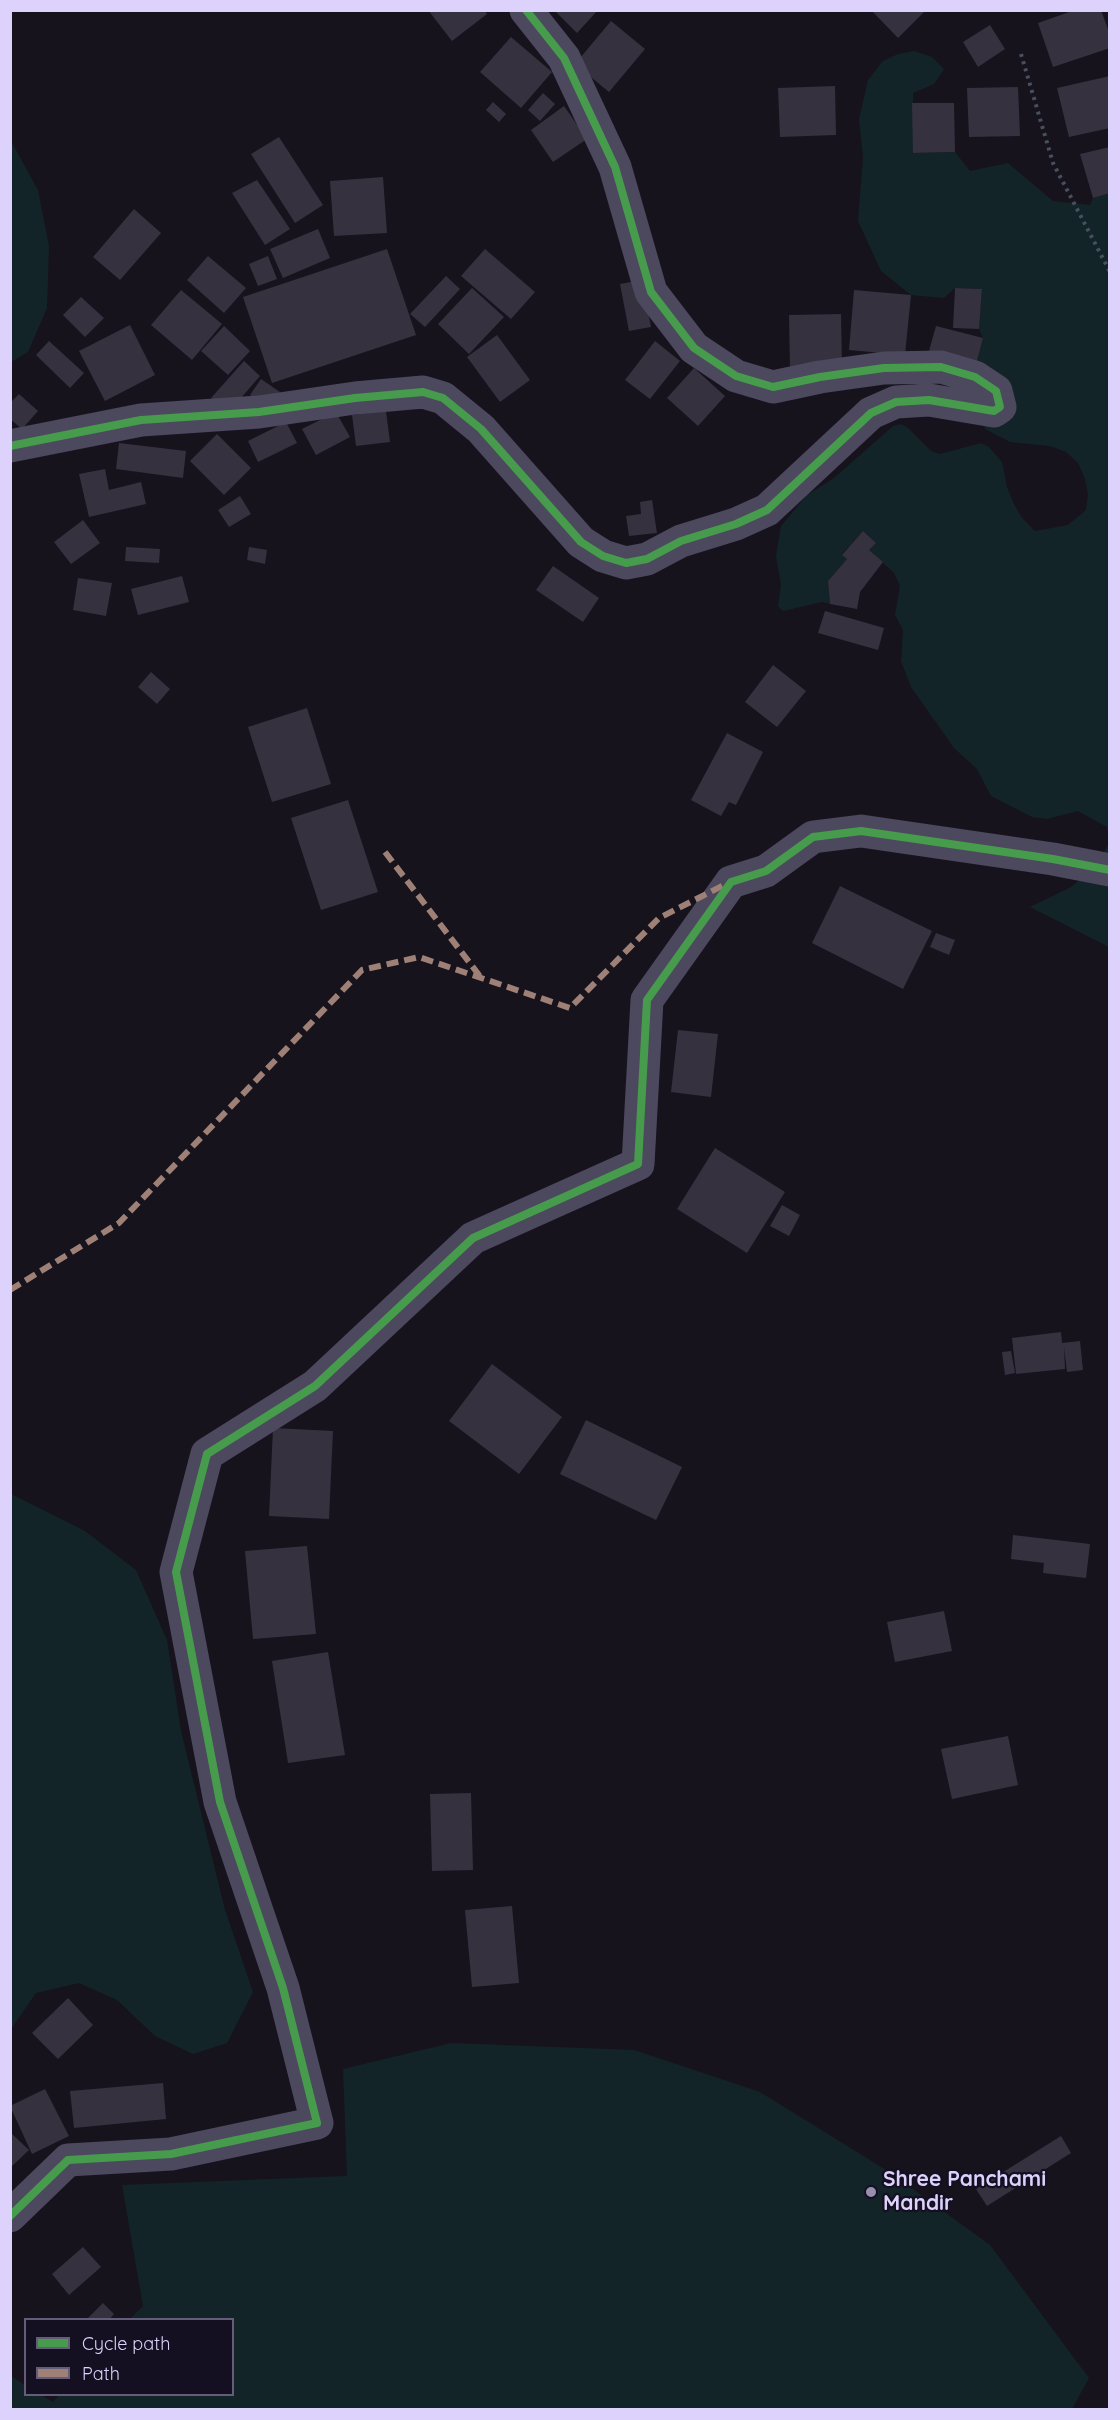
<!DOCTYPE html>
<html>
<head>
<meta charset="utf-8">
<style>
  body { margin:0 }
  #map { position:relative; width:1120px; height:2420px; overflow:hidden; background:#16131d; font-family:Quicksand,sans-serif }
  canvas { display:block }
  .frame { position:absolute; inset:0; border:12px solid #ddd2fc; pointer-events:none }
  .legend { position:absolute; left:24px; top:2318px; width:210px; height:78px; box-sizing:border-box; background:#140f21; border:2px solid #645d79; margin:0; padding:8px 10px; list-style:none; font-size:18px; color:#ddd2fc }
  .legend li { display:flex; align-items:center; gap:12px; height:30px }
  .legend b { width:30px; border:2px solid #645d79 }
</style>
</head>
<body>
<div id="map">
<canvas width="1120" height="2420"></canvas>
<div class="frame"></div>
<ul class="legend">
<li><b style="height:8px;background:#469c4c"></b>Cycle path</li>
<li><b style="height:8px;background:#9e8076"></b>Path</li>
</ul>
</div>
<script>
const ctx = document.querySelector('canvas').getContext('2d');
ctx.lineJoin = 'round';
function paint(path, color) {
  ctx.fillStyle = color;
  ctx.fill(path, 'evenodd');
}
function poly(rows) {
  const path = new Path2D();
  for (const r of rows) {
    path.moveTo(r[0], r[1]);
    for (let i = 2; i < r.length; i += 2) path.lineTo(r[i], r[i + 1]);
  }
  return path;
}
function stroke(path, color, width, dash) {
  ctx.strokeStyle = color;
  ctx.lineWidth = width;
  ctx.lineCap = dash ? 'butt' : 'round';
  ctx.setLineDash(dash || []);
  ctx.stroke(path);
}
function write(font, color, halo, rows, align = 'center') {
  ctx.font = font + ' Quicksand,sans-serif';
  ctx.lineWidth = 4.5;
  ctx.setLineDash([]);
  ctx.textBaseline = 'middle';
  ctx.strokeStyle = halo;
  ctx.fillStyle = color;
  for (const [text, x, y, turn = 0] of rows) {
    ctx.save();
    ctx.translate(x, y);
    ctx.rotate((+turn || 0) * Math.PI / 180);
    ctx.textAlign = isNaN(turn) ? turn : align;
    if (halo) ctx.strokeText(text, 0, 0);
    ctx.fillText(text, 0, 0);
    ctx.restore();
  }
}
paint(poly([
  [914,51,932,57,944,69,934,84,913,93,913,153,955,152,970,171,1008,163,1053,201,1090,205,1093,198,1109,193,1109,836,1107,827,1078,811,1047,819,1032,817,991,796,977,769,954,748,911,687,901,661,903,630,895,615,900,586,894,573,869,550,876,543,863,531,842,554,847,559,828,581,830,604,822,602,783,611,778,606,781,585,776,556,781,526,807,495,834,478,893,426,901,424,908,428,931,451,940,454,981,443,989,447,1002,462,1007,487,1014,504,1022,518,1035,531,1068,525,1086,510,1088,494,1085,479,1078,463,1066,452,1050,446,1010,442,985,429,976,365,983,338,979,329,982,289,955,288,944,298,911,295,881,271,858,221,863,157,859,119,868,80,883,61,898,54],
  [11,141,38,190,49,246,47,308,28,352,11,362],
  [1109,843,1109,947,1030,907,1071,887,1096,866],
  [11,1494,85,1531,136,1570,167,1640,181,1731,225,1910,253,1992,227,2043,193,2054,155,2036,117,2000,79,1983,36,1993,11,2029],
  [451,2043,634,2050,760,2092,891,2173,990,2245,1089,2378,1072,2409,11,2409,11,2376,25,2385,26,2394,41,2395,53,2402,60,2394,232,2394,232,2320,130,2319,143,2306,122,2185,347,2176,343,2069]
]), '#132428');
paint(poly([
  [428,10,484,10,487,14,452,41],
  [554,10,598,10,577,33],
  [871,10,926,10,898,38],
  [1075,10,1101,10,1110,35,1110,48,1053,67,1038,23],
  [611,21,645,49,609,92,575,64],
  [990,25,1005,49,978,67,963,42],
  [511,37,552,72,521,108,480,72],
  [1110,76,1110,128,1069,137,1057,88],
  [835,86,836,135,780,137,778,88],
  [1018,87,1020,136,969,137,967,88],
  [543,93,555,104,540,121,528,110],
  [493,102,506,114,499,122,486,110],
  [912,103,954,103,955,152,913,153],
  [564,106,587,139,553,162,531,130],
  [279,137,323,205,295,223,251,154],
  [1110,147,1110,193,1093,198,1080,154],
  [383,177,387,233,334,236,330,181],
  [257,180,290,229,265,245,232,193],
  [134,209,161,233,120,280,93,257],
  [318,229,330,258,283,278,270,249],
  [387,249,416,335,272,383,243,297],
  [485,249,535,292,511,319,461,276],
  [208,256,246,288,224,313,187,280],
  [268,256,277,279,258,286,249,264],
  [446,276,460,289,425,327,410,314],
  [642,280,651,327,629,331,620,284],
  [472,288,504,317,469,354,438,324],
  [955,288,982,289,979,329,953,328],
  [181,290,222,324,192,360,151,325],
  [854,290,911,295,905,355,849,350],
  [81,297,104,318,85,337,63,315],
  [841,314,842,368,790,369,789,315],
  [130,325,155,375,105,401,79,351],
  [224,326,250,351,228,375,201,351],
  [936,326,983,338,976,365,929,351],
  [497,335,530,380,500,402,467,357],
  [49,341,84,373,70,388,36,355],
  [655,341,680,361,650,399,625,380],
  [244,361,260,376,228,413,211,398],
  [694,368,725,396,698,426,667,398],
  [261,379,280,392,268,408,250,395],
  [19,394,38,411,22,429,10,419,10,403],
  [386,411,390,442,356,446,352,415],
  [336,412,350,437,316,455,302,429],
  [286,422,297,443,258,462,248,441],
  [217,434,251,468,224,495,190,461],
  [119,443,186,451,183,478,116,469],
  [105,469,109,490,141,482,146,504,89,517,79,474],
  [240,496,251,514,229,527,218,510],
  [652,500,657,533,629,536,626,516,641,514,640,502],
  [83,520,100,543,71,564,54,542],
  [863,531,876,543,869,550,883,562,860,592,857,609,830,604,828,581,847,559,842,555],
  [126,547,160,549,159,563,125,561],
  [249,547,267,550,265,564,247,560],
  [553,566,599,598,583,622,536,590],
  [182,576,189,602,138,615,131,589],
  [78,578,112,583,106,616,73,610],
  [825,611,884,628,878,650,818,633],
  [773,665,806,691,777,727,745,702],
  [151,672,170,689,157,704,138,687],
  [307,708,331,784,272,802,248,727],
  [727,733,763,752,736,805,729,802,721,816,691,800],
  [348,800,378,892,321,910,291,818],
  [840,886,932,931,903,989,812,943],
  [936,933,955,940,949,955,930,947],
  [678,1030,718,1034,711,1097,671,1092],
  [715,1148,785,1192,747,1253,677,1209],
  [782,1205,800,1215,789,1236,770,1226],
  [1061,1332,1062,1343,1080,1341,1083,1370,1067,1372,1064,1347,1065,1369,1016,1374,1012,1338],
  [1011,1351,1015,1373,1005,1375,1002,1352],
  [492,1364,562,1417,519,1474,449,1421],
  [586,1420,682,1467,656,1520,560,1474],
  [273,1428,333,1431,329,1519,269,1516],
  [1013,1535,1090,1544,1086,1578,1043,1573,1044,1563,1011,1559],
  [307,1546,316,1634,253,1639,245,1551],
  [944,1611,952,1651,895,1662,887,1622],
  [328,1652,345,1755,288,1763,272,1661],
  [1008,1736,1018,1785,952,1799,941,1749],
  [471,1793,473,1870,432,1871,430,1794],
  [512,1906,519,1983,472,1987,465,1910],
  [68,1998,93,2025,58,2059,32,2033],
  [163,2083,166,2119,74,2128,70,2091],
  [45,2089,69,2136,32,2154,10,2106],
  [10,2132,29,2150,10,2168],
  [1061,2136,1071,2153,987,2206,976,2189],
  [83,2247,101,2267,69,2295,52,2274],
  [103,2303,114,2314,109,2320,86,2320]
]), '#35313f');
stroke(poly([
  [1021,54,1053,163,1110,272]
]), '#484f5e', 4, [3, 4.5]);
stroke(poly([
  [10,446,141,420,259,412,355,398,423,392,443,398,481,429,581,542,603,556,626,563,647,559,681,541,736,524,767,510,871,413,896,402,929,400,994,411,1000,407,996,391,975,377,941,367,884,368,820,377,773,387,736,376,694,348,651,292,615,167,564,58,526,10],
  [10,2216,68,2160,171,2154,317,2123,283,1988,220,1802,176,1572,207,1454,315,1386,473,1238,638,1164,647,1000,731,882,766,871,813,837,861,831,1053,859,1110,870]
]), '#4c485d', 33);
stroke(poly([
  [385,852,482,979],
  [10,1290,119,1223,362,970,419,957,570,1008,659,918,726,884]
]), '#9e8076', 6, [12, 6]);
stroke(poly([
  [10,446,141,420,259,412,355,398,423,392,443,398,481,429,581,542,603,556,626,563,647,559,681,541,736,524,767,510,871,413,896,402,929,400,994,411,1000,407,996,391,975,377,941,367,884,368,820,377,773,387,736,376,694,348,651,292,615,167,564,58,526,10],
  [10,2216,68,2160,171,2154,317,2123,283,1988,220,1802,176,1572,207,1454,315,1386,473,1238,638,1164,647,1000,731,882,766,871,813,837,861,831,1053,859,1110,870]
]), '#469c4c', 8);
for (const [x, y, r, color] of [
  [871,2192,6,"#978fae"]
]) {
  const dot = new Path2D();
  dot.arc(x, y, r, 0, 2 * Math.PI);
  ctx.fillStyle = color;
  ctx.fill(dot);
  stroke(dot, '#140f21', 2);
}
write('bold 21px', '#ddd2fc', '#140f21', [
  ["Shree Panchami",883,2180],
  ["Mandir",883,2204]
], 'left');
</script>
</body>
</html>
